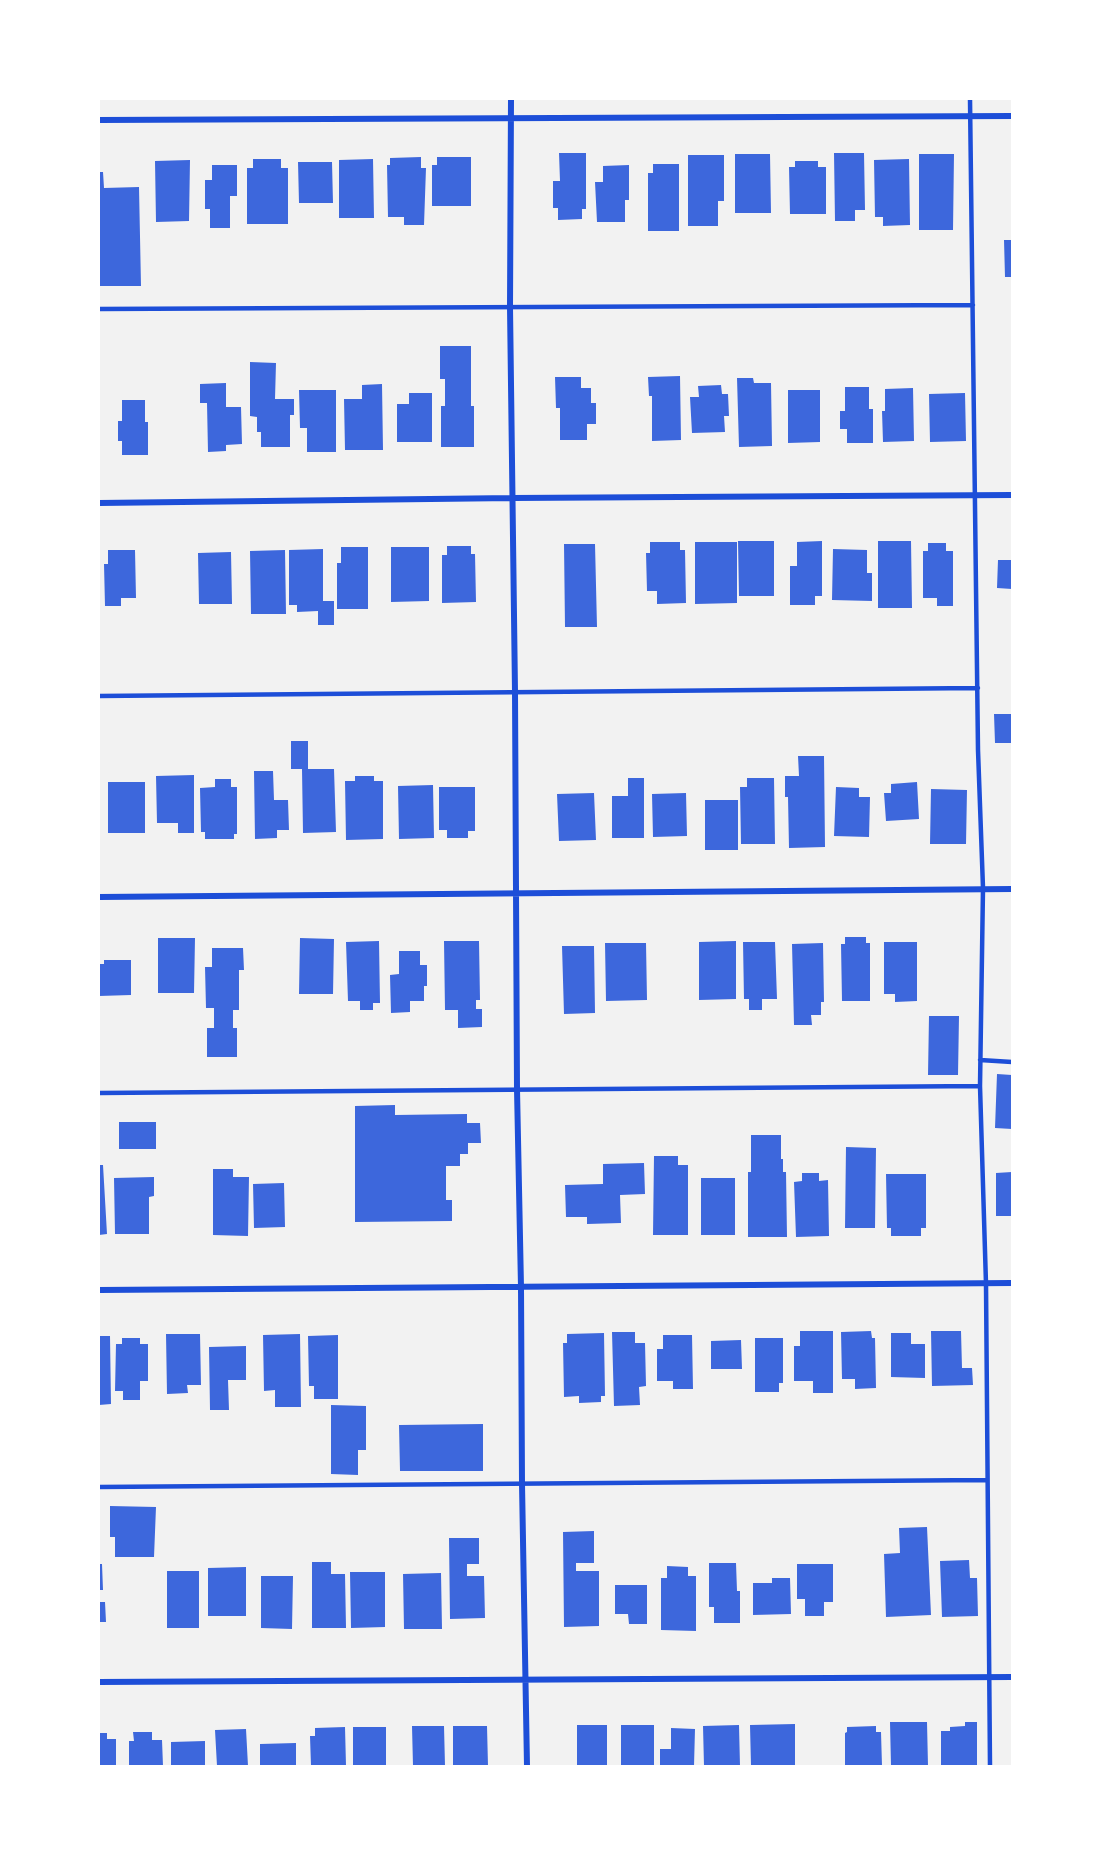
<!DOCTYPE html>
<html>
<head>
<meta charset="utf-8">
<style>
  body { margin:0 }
  #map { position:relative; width:1111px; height:1865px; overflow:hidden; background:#f2f2f2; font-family:Arial,sans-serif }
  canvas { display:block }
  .frame { position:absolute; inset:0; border:100px solid #fff; pointer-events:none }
</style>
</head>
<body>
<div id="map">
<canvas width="1111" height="1865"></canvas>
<div class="frame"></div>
</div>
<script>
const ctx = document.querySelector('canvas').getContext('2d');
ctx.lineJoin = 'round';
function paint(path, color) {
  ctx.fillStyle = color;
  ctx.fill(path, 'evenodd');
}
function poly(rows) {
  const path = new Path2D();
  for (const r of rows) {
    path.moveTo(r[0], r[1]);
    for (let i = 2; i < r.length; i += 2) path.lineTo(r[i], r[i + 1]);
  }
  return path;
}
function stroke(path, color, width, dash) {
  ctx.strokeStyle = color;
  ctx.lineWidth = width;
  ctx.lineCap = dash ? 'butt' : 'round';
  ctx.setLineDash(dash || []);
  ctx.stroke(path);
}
paint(poly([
  [559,153,586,153,586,209,582,209,582,219,558,220,558,208,553,208,553,181,560,181],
  [834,153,864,153,865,210,855,210,855,221,835,221],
  [735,154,770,154,771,213,735,213],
  [919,154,954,154,953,230,919,230],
  [688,155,724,155,724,201,718,201,718,226,688,226],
  [421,157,421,168,426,168,424,225,404,225,404,217,388,217,387,165,390,165,390,158],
  [437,157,471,157,471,206,432,206,432,165,437,165],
  [253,159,281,159,281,168,288,168,288,224,247,224,247,168,253,168],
  [373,159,374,218,339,218,339,160],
  [909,159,910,225,883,226,883,217,875,217,874,160],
  [190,160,189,221,156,222,155,161],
  [795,161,818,161,818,167,826,167,826,214,790,214,789,167,795,167],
  [298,162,332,162,333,203,299,203],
  [653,164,679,164,679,231,648,231,648,173,653,173],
  [212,165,237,165,237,196,230,196,230,228,210,228,210,209,205,209,205,180,212,180],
  [629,165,629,200,625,200,625,222,597,222,595,182,603,182,603,166],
  [99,172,103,172,104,188,139,187,141,286,99,286],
  [1004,240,1012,240,1012,277,1005,277],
  [440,346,471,346,471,406,474,406,474,447,441,447,441,406,445,406,445,379,440,379],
  [250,362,276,363,275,399,294,399,294,415,290,415,290,447,261,447,261,432,257,432,257,417,250,416],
  [680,376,681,440,652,441,652,396,649,396,648,377],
  [555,377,581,377,581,388,591,388,591,403,596,403,596,424,587,424,587,440,560,440,560,408,556,408],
  [737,378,753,378,754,383,771,383,772,446,739,447],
  [226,383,226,407,241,407,242,444,226,445,226,451,208,452,207,403,200,403,200,384],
  [382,384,383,450,345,450,344,399,362,399,362,385],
  [721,385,722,394,728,394,729,416,724,416,725,432,692,433,690,397,699,397,698,386],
  [845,387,869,387,869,409,873,409,873,443,847,443,847,429,840,429,840,411,845,411],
  [913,388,914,441,883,442,882,411,885,411,885,389],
  [299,390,336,390,336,452,307,452,307,428,300,428],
  [788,390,820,390,820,442,788,443],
  [409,393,432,393,432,442,397,442,397,404,409,404],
  [965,393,966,441,930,442,929,394],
  [122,400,145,400,145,422,148,422,148,455,122,455,122,441,118,441,118,421,122,421],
  [738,541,774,541,774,596,739,596],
  [822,541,822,596,815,596,815,605,790,605,790,566,797,566,797,542],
  [878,541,911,541,912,608,878,608],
  [650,542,680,542,680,550,685,550,686,603,657,604,657,591,647,591,646,553,650,553],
  [695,542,737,542,737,603,695,604],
  [928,543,946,543,946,551,953,551,953,606,937,606,937,598,923,598,923,551,928,551],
  [564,544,595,544,597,627,565,627],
  [447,546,471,546,471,554,475,554,476,602,442,603,442,555,447,555],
  [341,547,368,547,368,609,337,609,337,563,341,563],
  [391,547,429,547,429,601,391,602],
  [323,549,323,601,334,601,334,625,318,625,318,611,297,612,297,605,289,605,289,550],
  [833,549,867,550,867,573,872,573,872,601,832,600],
  [108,550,135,550,136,598,121,598,121,606,105,606,104,564,108,564],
  [285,550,286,614,251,614,250,551],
  [231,552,232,604,199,604,198,553],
  [998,560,1012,560,1012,589,997,588],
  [994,714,1012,714,1012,743,995,743],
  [291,741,308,741,308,769,334,769,336,832,303,833,302,769,291,769],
  [798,756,824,756,825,847,789,848,788,797,785,797,785,776,799,776],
  [254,771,273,771,274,800,288,800,289,830,277,830,277,838,255,839],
  [194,775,194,833,178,833,178,823,157,823,156,776],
  [355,776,374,776,374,781,383,781,383,839,346,840,345,781,355,781],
  [628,778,644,778,644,838,612,838,612,796,628,796],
  [747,778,774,778,775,844,741,844,740,787,747,787],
  [215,779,231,779,231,787,237,787,237,834,234,834,234,839,205,839,205,832,201,832,200,788,215,787],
  [108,782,145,782,145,833,108,833],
  [917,782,919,819,886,821,884,793,891,793,891,784],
  [433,785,434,838,399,839,398,786],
  [439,787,475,787,475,831,468,831,468,838,447,838,447,830,439,830],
  [836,787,859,788,859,797,870,797,869,837,834,836],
  [931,789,967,790,966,844,930,844],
  [594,793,596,840,559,841,557,794],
  [686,793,687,836,653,837,652,794],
  [705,800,738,800,738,850,705,850],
  [845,937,866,937,866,943,870,943,870,1001,842,1001,841,944,845,944],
  [158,938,195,938,194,993,158,993],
  [300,938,334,939,333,994,299,994],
  [379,941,380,1003,373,1003,373,1010,360,1010,360,1001,348,1001,346,942],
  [444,941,479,941,480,1000,476,1000,476,1009,482,1009,482,1027,458,1028,458,1010,445,1010],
  [736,941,736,999,699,1000,699,942],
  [743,942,775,942,777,999,762,999,762,1010,749,1010,749,999,744,999],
  [884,942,917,942,917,1001,895,1002,895,994,884,994],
  [605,943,646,943,647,1000,606,1001],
  [823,943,824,1002,821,1002,821,1015,811,1015,812,1025,794,1025,792,944],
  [562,946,594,946,595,1013,564,1014],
  [212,948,243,948,244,970,239,970,239,1010,233,1010,233,1028,237,1028,237,1057,207,1057,207,1028,214,1028,214,1008,206,1008,205,967,212,967],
  [399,951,420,951,420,965,427,965,427,986,424,986,424,1001,410,1001,410,1012,391,1013,390,975,399,974],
  [104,960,131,960,131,995,99,996,99,964,104,964],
  [929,1016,959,1016,958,1075,928,1075],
  [997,1074,1012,1075,1012,1129,995,1128],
  [395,1105,395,1115,467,1114,467,1123,480,1123,481,1143,468,1143,468,1154,460,1154,460,1166,446,1166,446,1200,452,1200,452,1221,355,1222,355,1106],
  [119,1122,156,1122,156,1149,119,1149],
  [751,1135,781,1135,781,1159,783,1159,783,1172,786,1172,787,1237,748,1237,748,1172,751,1172],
  [846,1147,876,1148,875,1228,845,1228],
  [654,1156,678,1156,678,1165,688,1165,688,1235,653,1235],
  [644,1163,645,1194,620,1195,621,1223,587,1224,587,1217,566,1217,565,1185,603,1184,603,1164],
  [99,1165,103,1165,107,1234,99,1235],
  [213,1169,233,1169,233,1177,249,1177,248,1236,213,1235],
  [1012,1172,1012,1216,996,1216,996,1173],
  [802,1173,819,1173,819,1181,828,1180,829,1236,796,1237,794,1182,802,1181],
  [886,1174,926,1174,926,1228,921,1228,921,1236,891,1236,891,1228,887,1228],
  [154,1177,154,1196,149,1197,149,1234,115,1234,114,1178],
  [701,1178,735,1178,735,1235,701,1235],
  [284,1183,285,1227,254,1228,253,1184],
  [800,1331,833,1331,833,1393,813,1393,813,1381,794,1381,794,1346,800,1346],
  [871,1331,872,1338,875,1338,876,1388,855,1389,855,1379,842,1379,841,1332],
  [931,1331,961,1331,962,1368,972,1368,973,1385,932,1386],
  [612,1332,635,1332,635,1343,645,1343,646,1386,639,1387,640,1405,614,1406],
  [604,1333,605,1396,601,1396,601,1402,579,1403,579,1396,564,1397,563,1343,567,1343,567,1334],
  [891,1333,911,1333,911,1344,925,1344,925,1378,891,1377],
  [166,1334,200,1334,201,1385,187,1385,188,1393,167,1394],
  [300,1334,301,1407,275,1407,275,1390,264,1391,263,1335],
  [338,1335,338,1399,314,1399,314,1386,309,1386,308,1336],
  [663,1335,692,1335,693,1389,673,1389,673,1381,657,1381,657,1349,663,1349],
  [99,1336,110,1336,111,1404,99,1405],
  [122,1338,140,1338,140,1344,148,1344,148,1381,140,1381,140,1400,123,1400,123,1391,115,1391,116,1344,122,1344],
  [755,1338,783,1338,783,1383,779,1383,779,1392,755,1392],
  [741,1340,742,1369,711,1369,711,1341],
  [246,1346,246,1380,228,1380,229,1410,210,1410,209,1347],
  [331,1405,366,1406,366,1450,358,1450,358,1475,331,1474],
  [483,1424,483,1471,400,1471,399,1425],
  [110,1506,156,1507,154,1557,115,1557,115,1537,110,1537],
  [927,1527,931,1615,886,1617,884,1554,900,1553,899,1528],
  [594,1531,594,1563,576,1563,576,1571,599,1571,599,1626,564,1627,563,1532],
  [449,1538,479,1538,479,1564,467,1564,467,1576,484,1576,485,1618,450,1619],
  [969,1560,970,1578,977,1578,978,1616,942,1617,940,1561],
  [312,1562,331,1562,331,1574,345,1574,346,1628,312,1628],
  [709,1563,736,1563,737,1591,740,1591,740,1623,714,1623,714,1607,709,1607],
  [99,1564,102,1564,103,1590,99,1590],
  [797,1564,833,1564,833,1602,824,1602,824,1616,805,1616,805,1599,797,1599],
  [667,1566,688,1567,688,1576,696,1576,696,1631,661,1630,661,1578,667,1578],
  [246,1567,246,1616,208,1616,208,1568],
  [167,1571,199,1571,199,1628,167,1628],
  [350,1572,385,1572,385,1627,351,1628],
  [441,1573,442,1629,404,1629,403,1574],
  [261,1576,293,1576,292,1629,261,1628],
  [772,1578,790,1578,791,1614,753,1615,753,1583,772,1583],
  [615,1585,647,1585,647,1624,629,1624,628,1614,615,1614],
  [99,1602,105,1602,106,1622,99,1622],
  [890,1722,927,1722,928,1766,891,1766],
  [965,1722,977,1722,977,1766,941,1766,941,1731,950,1731,950,1727,965,1726],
  [795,1724,795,1766,751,1766,750,1725],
  [577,1725,607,1725,607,1766,577,1766],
  [621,1725,654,1725,654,1766,621,1766],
  [739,1725,740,1766,704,1766,703,1726],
  [412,1726,444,1726,445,1766,413,1766],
  [453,1726,487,1726,488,1766,453,1766],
  [876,1726,876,1732,881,1732,882,1766,845,1766,845,1733,847,1732,847,1727],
  [345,1727,346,1766,311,1766,310,1736,315,1736,315,1728],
  [353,1727,386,1727,386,1766,353,1766],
  [671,1728,695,1729,694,1766,660,1766,660,1749,671,1749],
  [246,1729,248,1766,217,1766,215,1730],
  [133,1732,152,1732,152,1740,162,1740,163,1766,129,1766,129,1741,134,1741],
  [99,1733,107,1733,107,1739,116,1739,116,1766,99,1766],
  [205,1741,205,1766,171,1766,171,1742],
  [296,1743,296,1766,260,1766,260,1744]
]), '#3d67dc');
stroke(poly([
  [970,99,978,750,983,888,980,1086,986,1284,990,1766],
  [99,309,973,305],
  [99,696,978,688],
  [980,1060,1012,1062],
  [99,1093,980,1086],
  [99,1487,986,1480]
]), '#1d4ed8', 4.5);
stroke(poly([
  [511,99,510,307,515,692,517,1089,521,1287,522,1484,527,1766],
  [99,120,1012,116],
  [99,503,513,498,1012,495],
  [99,897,1012,889],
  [99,1290,1012,1283],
  [99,1682,1012,1677]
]), '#1d4ed8', 6);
</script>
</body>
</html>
